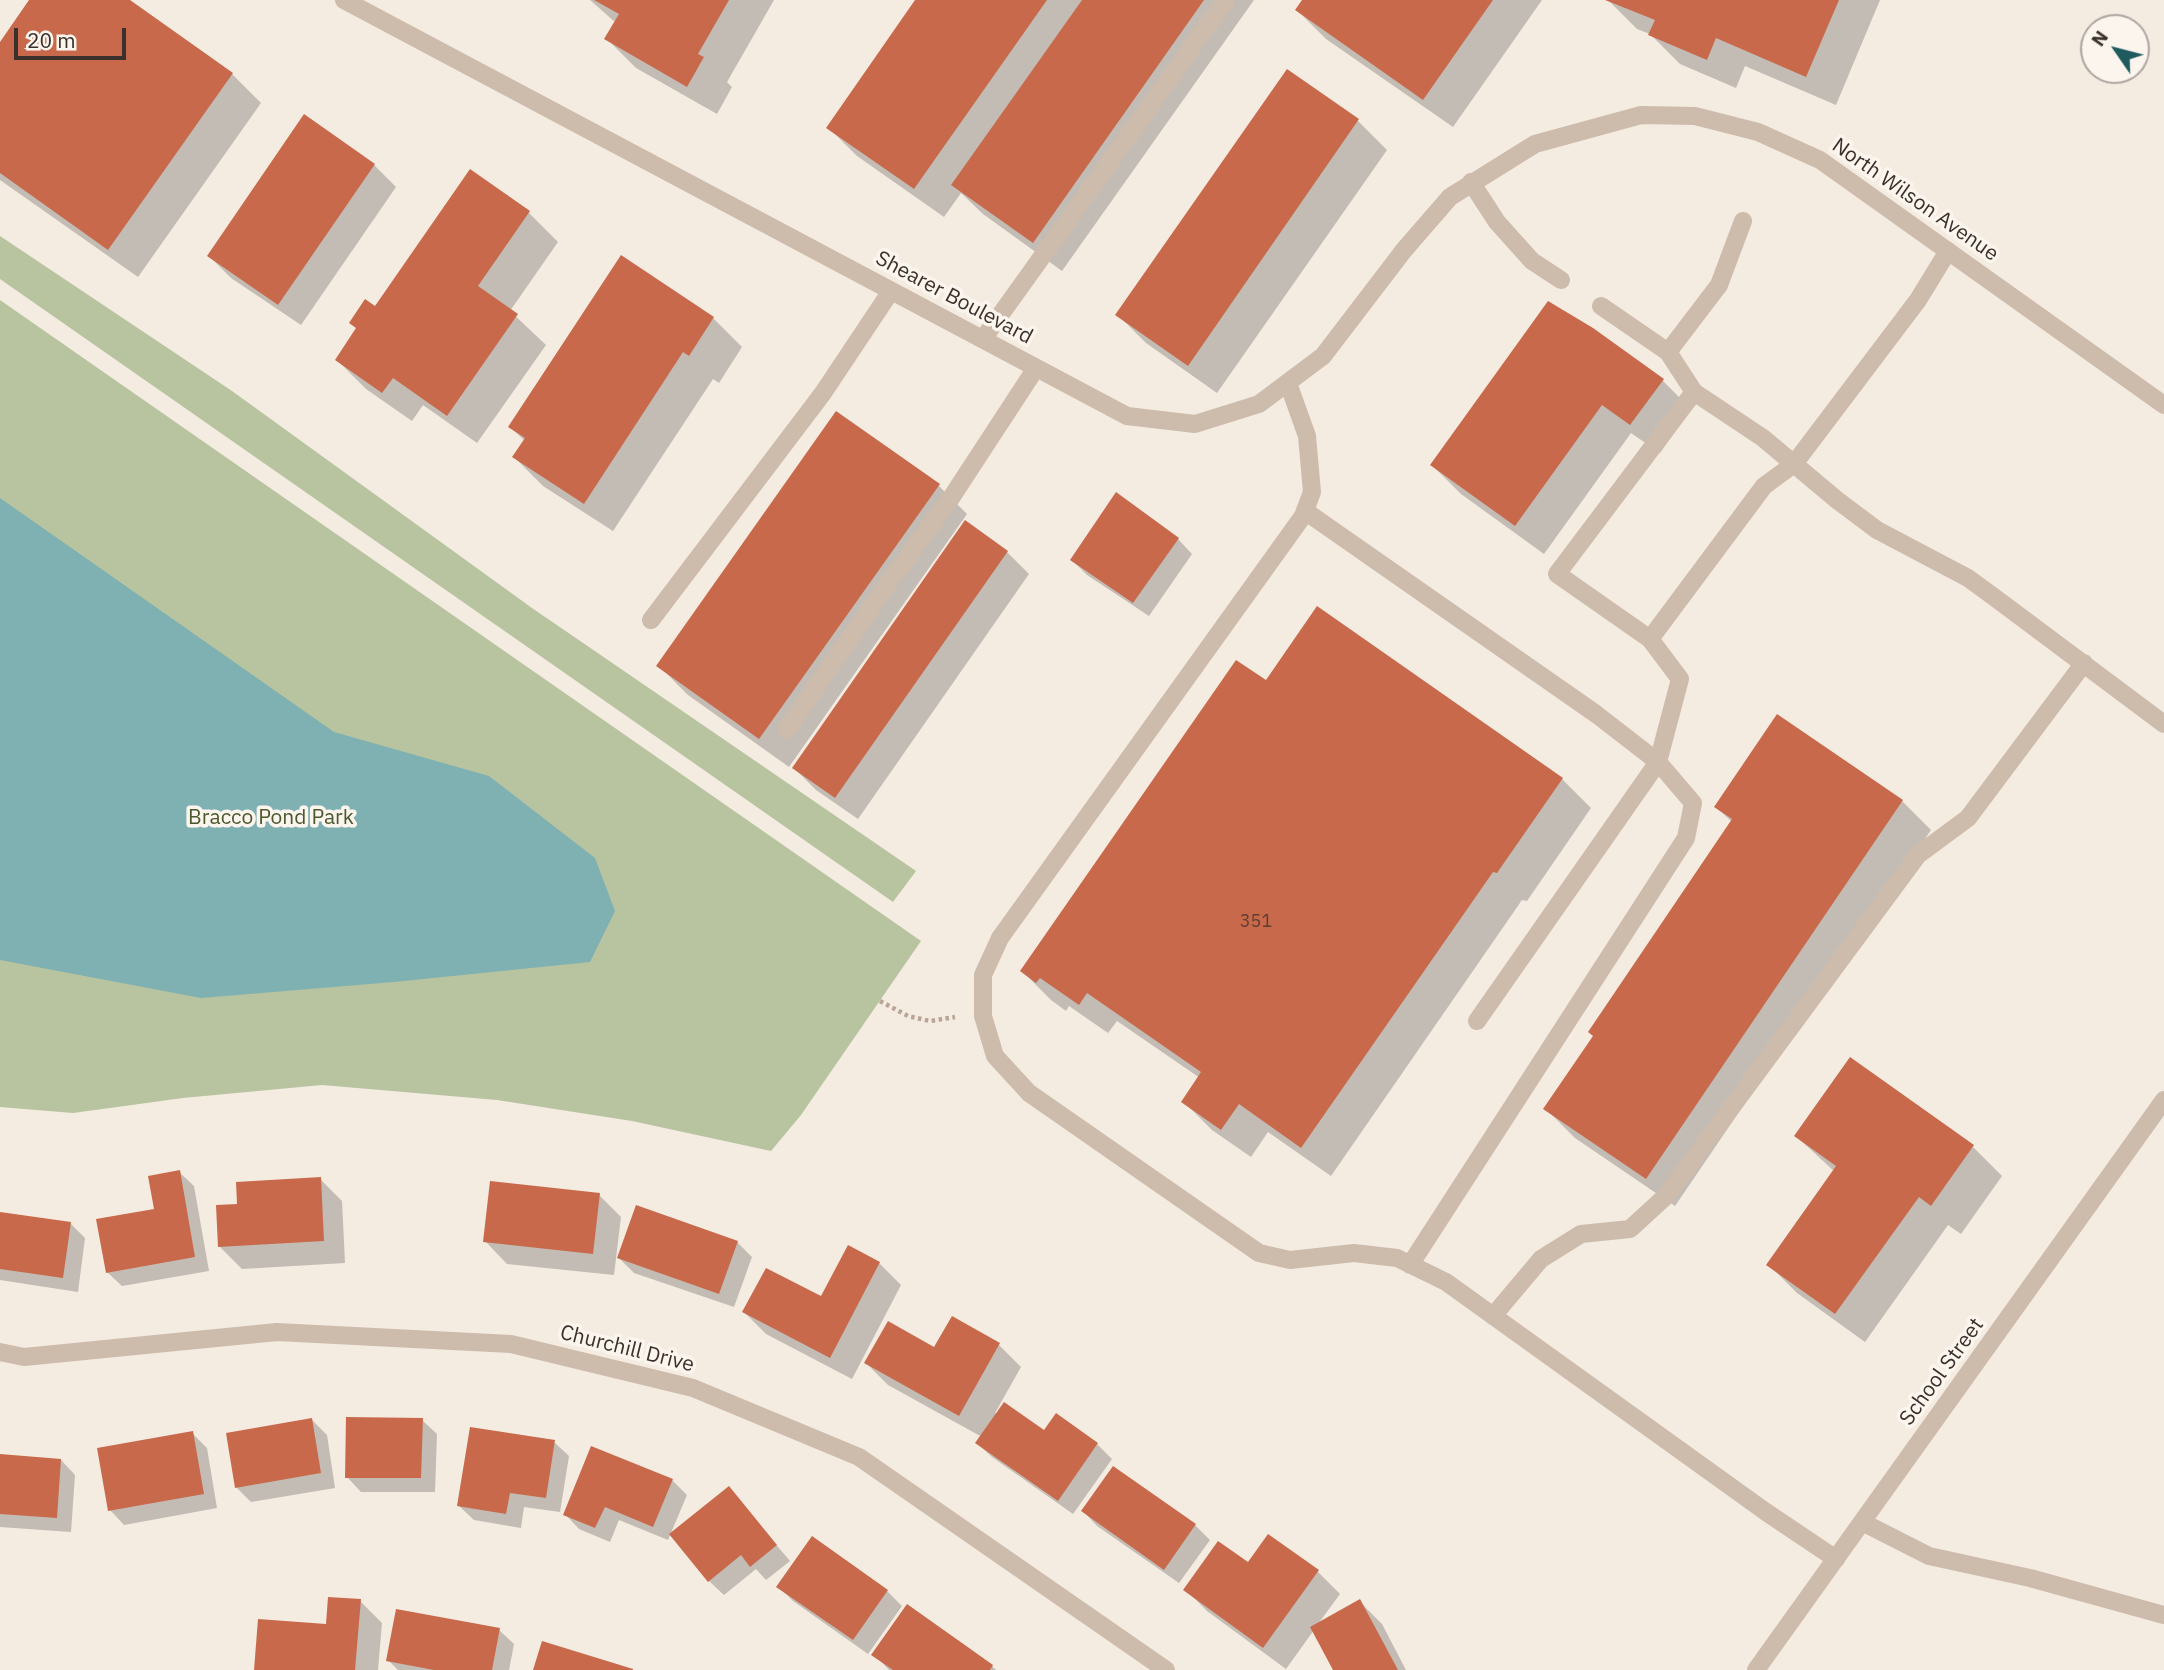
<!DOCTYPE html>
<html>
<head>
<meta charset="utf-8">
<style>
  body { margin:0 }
  #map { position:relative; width:2164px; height:1670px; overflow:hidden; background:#f4ebe1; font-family:"IBM Plex Sans",sans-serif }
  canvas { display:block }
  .north { position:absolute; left:2080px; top:14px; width:70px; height:70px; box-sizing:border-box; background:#fbf5ee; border:2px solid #aea6a0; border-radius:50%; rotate:305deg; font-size:19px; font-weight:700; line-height:28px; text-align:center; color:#3b302b }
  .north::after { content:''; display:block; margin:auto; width:24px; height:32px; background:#1f5a5e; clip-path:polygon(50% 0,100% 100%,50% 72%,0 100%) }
  .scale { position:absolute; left:14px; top:28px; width:112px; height:32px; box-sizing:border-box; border:4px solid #3b302b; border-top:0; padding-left:9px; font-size:21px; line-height:24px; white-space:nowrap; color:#3b302b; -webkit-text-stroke:5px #fbf5ee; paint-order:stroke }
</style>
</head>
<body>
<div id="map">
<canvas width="2164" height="1670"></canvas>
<div class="north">N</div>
<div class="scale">20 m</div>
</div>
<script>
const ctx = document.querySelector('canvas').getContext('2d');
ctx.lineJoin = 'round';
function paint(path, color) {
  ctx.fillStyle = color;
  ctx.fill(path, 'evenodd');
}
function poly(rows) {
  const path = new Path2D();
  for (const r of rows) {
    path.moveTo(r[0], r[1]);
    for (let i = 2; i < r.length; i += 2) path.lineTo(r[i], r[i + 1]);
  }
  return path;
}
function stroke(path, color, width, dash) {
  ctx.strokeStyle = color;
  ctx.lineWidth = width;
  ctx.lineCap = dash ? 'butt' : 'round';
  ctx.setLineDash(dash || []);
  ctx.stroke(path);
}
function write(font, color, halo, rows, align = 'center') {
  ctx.font = font + ' "IBM Plex Sans",sans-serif';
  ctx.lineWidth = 7;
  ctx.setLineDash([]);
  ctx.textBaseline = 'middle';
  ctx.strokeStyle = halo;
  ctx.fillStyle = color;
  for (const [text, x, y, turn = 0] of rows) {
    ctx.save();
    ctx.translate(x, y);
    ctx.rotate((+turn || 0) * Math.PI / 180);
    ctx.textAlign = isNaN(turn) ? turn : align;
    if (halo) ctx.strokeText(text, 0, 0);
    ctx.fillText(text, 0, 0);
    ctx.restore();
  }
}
paint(poly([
  [0,236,232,391,532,608,916,871,893,902,0,279],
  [0,300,921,941,801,1115,771,1151,632,1121,497,1100,322,1085,183,1098,73,1113,0,1107]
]), '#b8c4a0');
paint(poly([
  [0,498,334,732,489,776,595,858,615,911,590,962,394,982,201,998,0,960]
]), '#7fb0b2');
paint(poly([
  [32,0,127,0,232,74,261,103,138,277,0,180,0,45],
  [590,0,774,0,727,82,732,87,717,114,636,68,607,39,616,23],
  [918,0,1254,0,1062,271,983,214,961,193,944,217,857,156,828,127],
  [1304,0,1542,0,1453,127,1326,39,1297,10],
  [1608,0,1880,0,1836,105,1745,66,1736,88,1680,64,1650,34,1637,29],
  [1287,71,1358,121,1387,150,1217,393,1146,343,1117,314],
  [374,165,396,187,301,325,231,278,209,256],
  [471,172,529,213,558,242,510,311,546,345,477,443,423,405,412,421,366,389,337,360],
  [621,258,713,318,742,347,719,383,713,379,613,531,543,486,514,457,525,441,510,427],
  [1662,380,1691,409,1660,453,1631,433,1544,554,1461,494,1432,465],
  [938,485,967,514,789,767,688,695,659,666],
  [1178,539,1192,554,1149,616,1087,575,1072,560],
  [1007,552,1029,574,858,819,816,790,794,768],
  [1266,682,1562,779,1591,808,1527,901,1522,900,1331,1176,1268,1132,1251,1157,1212,1130,1183,1101,1200,1078,1117,1021,1108,1033,1069,1006,1066,1011,1051,1000,1022,971],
  [1902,801,1931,830,1675,1206,1575,1138,1546,1109,1595,1036,1732,822,1716,807],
  [1796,1136,1973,1147,2002,1176,1961,1234,1948,1225,1865,1342,1797,1293,1768,1264,1835,1172],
  [179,1172,194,1186,209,1271,122,1286,107,1272,156,1211],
  [320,1179,342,1201,345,1263,242,1269,220,1247,239,1206],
  [599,1195,621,1217,614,1275,507,1264,485,1241],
  [0,1214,71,1224,85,1238,78,1292,0,1280],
  [737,1242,752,1257,734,1307,634,1273,619,1258],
  [879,1263,901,1285,852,1379,766,1334,744,1312,822,1299],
  [999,1345,1021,1367,995,1413,1045,1433,1097,1444,1112,1459,1073,1514,992,1457,977,1443,982,1437,888,1385,866,1363,935,1349],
  [312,1420,327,1435,335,1488,251,1502,236,1487],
  [422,1420,437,1434,435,1492,361,1492,347,1477],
  [192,1433,207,1448,217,1508,124,1525,110,1510],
  [554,1442,569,1456,560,1512,524,1507,521,1528,474,1520,459,1506],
  [0,1456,61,1460,75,1475,71,1532,0,1527],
  [1113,1468,1195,1525,1210,1540,1179,1583,1097,1526,1083,1511],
  [672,1480,687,1495,668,1540,619,1520,610,1542,579,1529,565,1514],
  [728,1488,790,1561,766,1580,756,1569,724,1595,709,1581],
  [1268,1536,1318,1572,1340,1594,1318,1624,1360,1602,1382,1624,1406,1670,1335,1670,1314,1630,1286,1669,1207,1611,1185,1589,1248,1565],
  [779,1587,887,1591,902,1606,868,1654,793,1601],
  [360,1601,382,1623,378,1670,256,1670,327,1626],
  [499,1630,514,1644,509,1670,398,1670,388,1660],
  [874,1654,992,1666,996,1670,889,1670]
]), '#0003');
paint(poly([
  [29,0,130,0,233,73,108,250,0,173,0,42],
  [594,0,729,0,698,54,704,57,687,87,604,39,619,14],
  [915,0,1047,0,914,189,826,128],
  [1082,0,1204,0,1033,243,951,185],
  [1302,0,1493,0,1423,100,1295,10],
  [1605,0,1839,0,1806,77,1716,38,1707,60,1648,35,1655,20],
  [1287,69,1359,119,1188,366,1115,315],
  [304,114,375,164,278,305,207,256],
  [470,169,530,211,478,286,518,314,447,416,393,378,382,393,335,360,356,328,349,323,365,299,375,306],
  [621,255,714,317,689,356,683,352,584,504,512,457,525,438,508,427],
  [1548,301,1593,328,1664,379,1630,425,1602,405,1515,526,1430,465],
  [836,411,940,484,759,739,656,666],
  [1116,492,1179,538,1133,603,1070,560],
  [965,520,1008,551,835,798,792,768],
  [1317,606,1563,778,1497,873,1493,872,1301,1148,1239,1104,1221,1130,1181,1102,1201,1072,1087,993,1079,1005,1040,978,1036,983,1020,971,1236,660,1266,680],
  [1777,714,1903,800,1646,1179,1543,1109,1593,1036,1588,1032,1732,819,1714,807],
  [1850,1057,1974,1145,1931,1206,1919,1197,1835,1314,1766,1265,1836,1166,1794,1136],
  [180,1170,195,1257,106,1273,96,1219,154,1209,148,1176],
  [321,1177,324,1241,218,1247,216,1205,237,1204,236,1182],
  [490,1181,600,1193,593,1254,483,1242],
  [636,1205,738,1241,719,1294,617,1258],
  [0,1212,71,1222,63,1278,0,1269],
  [848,1245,880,1262,830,1358,742,1312,766,1268,821,1296],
  [952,1316,1000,1343,959,1416,864,1363,888,1321,934,1347],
  [1004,1402,1044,1430,1056,1413,1098,1443,1058,1501,975,1443],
  [346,1417,423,1418,421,1478,345,1478],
  [312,1418,321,1473,235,1488,226,1433],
  [470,1427,555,1440,546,1498,510,1493,506,1514,457,1506],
  [193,1431,204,1494,108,1511,97,1448],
  [591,1446,673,1479,653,1527,605,1507,595,1528,563,1515],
  [0,1454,61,1459,57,1518,0,1514],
  [1113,1466,1196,1524,1164,1570,1081,1511],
  [729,1486,777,1545,750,1567,741,1555,708,1582,669,1534],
  [1268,1534,1319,1570,1263,1648,1183,1590,1218,1541,1248,1562],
  [812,1536,888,1590,853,1640,776,1587],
  [328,1597,361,1599,355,1670,254,1670,258,1619,326,1624],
  [1360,1599,1398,1670,1333,1670,1310,1627],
  [907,1604,993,1665,990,1670,893,1670,871,1655],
  [396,1609,500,1628,492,1670,434,1670,386,1661],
  [542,1641,633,1669,633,1670,533,1670]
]), '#c8694b');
stroke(poly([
  [880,1001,908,1016,930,1021,955,1017]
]), '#b9a596', 4.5, [3.5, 3.5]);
stroke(poly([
  [1471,182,1497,222,1532,261,1561,280],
  [1948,251,1918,300,1794,464,1837,500,1877,530,1968,578,1994,597,2164,724],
  [1601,306,1668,352,1694,392],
  [983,339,1226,0],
  [1668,352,1719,285,1743,221],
  [1288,383,1307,436,1312,492,1303,516,1000,938,983,975,983,1016,995,1056,1029,1093,1259,1253,1290,1260,1354,1253,1397,1258,1446,1282,1766,1512,1836,1559],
  [1694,392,1763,438,1794,464,1764,486,1650,639,1557,574,1694,392],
  [1305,511,1596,714,1658,762,1477,1021],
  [651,620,823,393,891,291],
  [787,729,880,595,951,498,1036,368],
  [1410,1265,1686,838,1693,803,1658,762,1680,679,1650,639],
  [1493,1316,1541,1259,1581,1234,1630,1229,1666,1196,1918,855,1968,818,2084,663],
  [1862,1522,1929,1556,2030,1578,2164,1615]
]), '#cdbbac', 18);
stroke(poly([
  [344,0,1127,416,1195,424,1259,404,1323,356,1404,250,1450,197,1535,144,1641,115,1695,116,1758,132,1820,160,2164,405],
  [0,1352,24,1357,277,1332,511,1344,693,1388,859,1457,1166,1670],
  [1756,1670,2164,1100]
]), '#cdbbac', 18);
write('18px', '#5e3e33', null, [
  ["351",1256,922]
]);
write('21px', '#3b302b', '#fbf5ee', [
  ["North Wilson Avenue",1915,200,35],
  ["Shearer Boulevard",954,298,28],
  ["Churchill Drive",627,1349,14],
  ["School Street",1942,1372,-54]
]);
write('21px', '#4a5a2e', '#fbf5ee', [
  ["Bracco Pond Park",271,818]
]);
</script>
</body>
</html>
